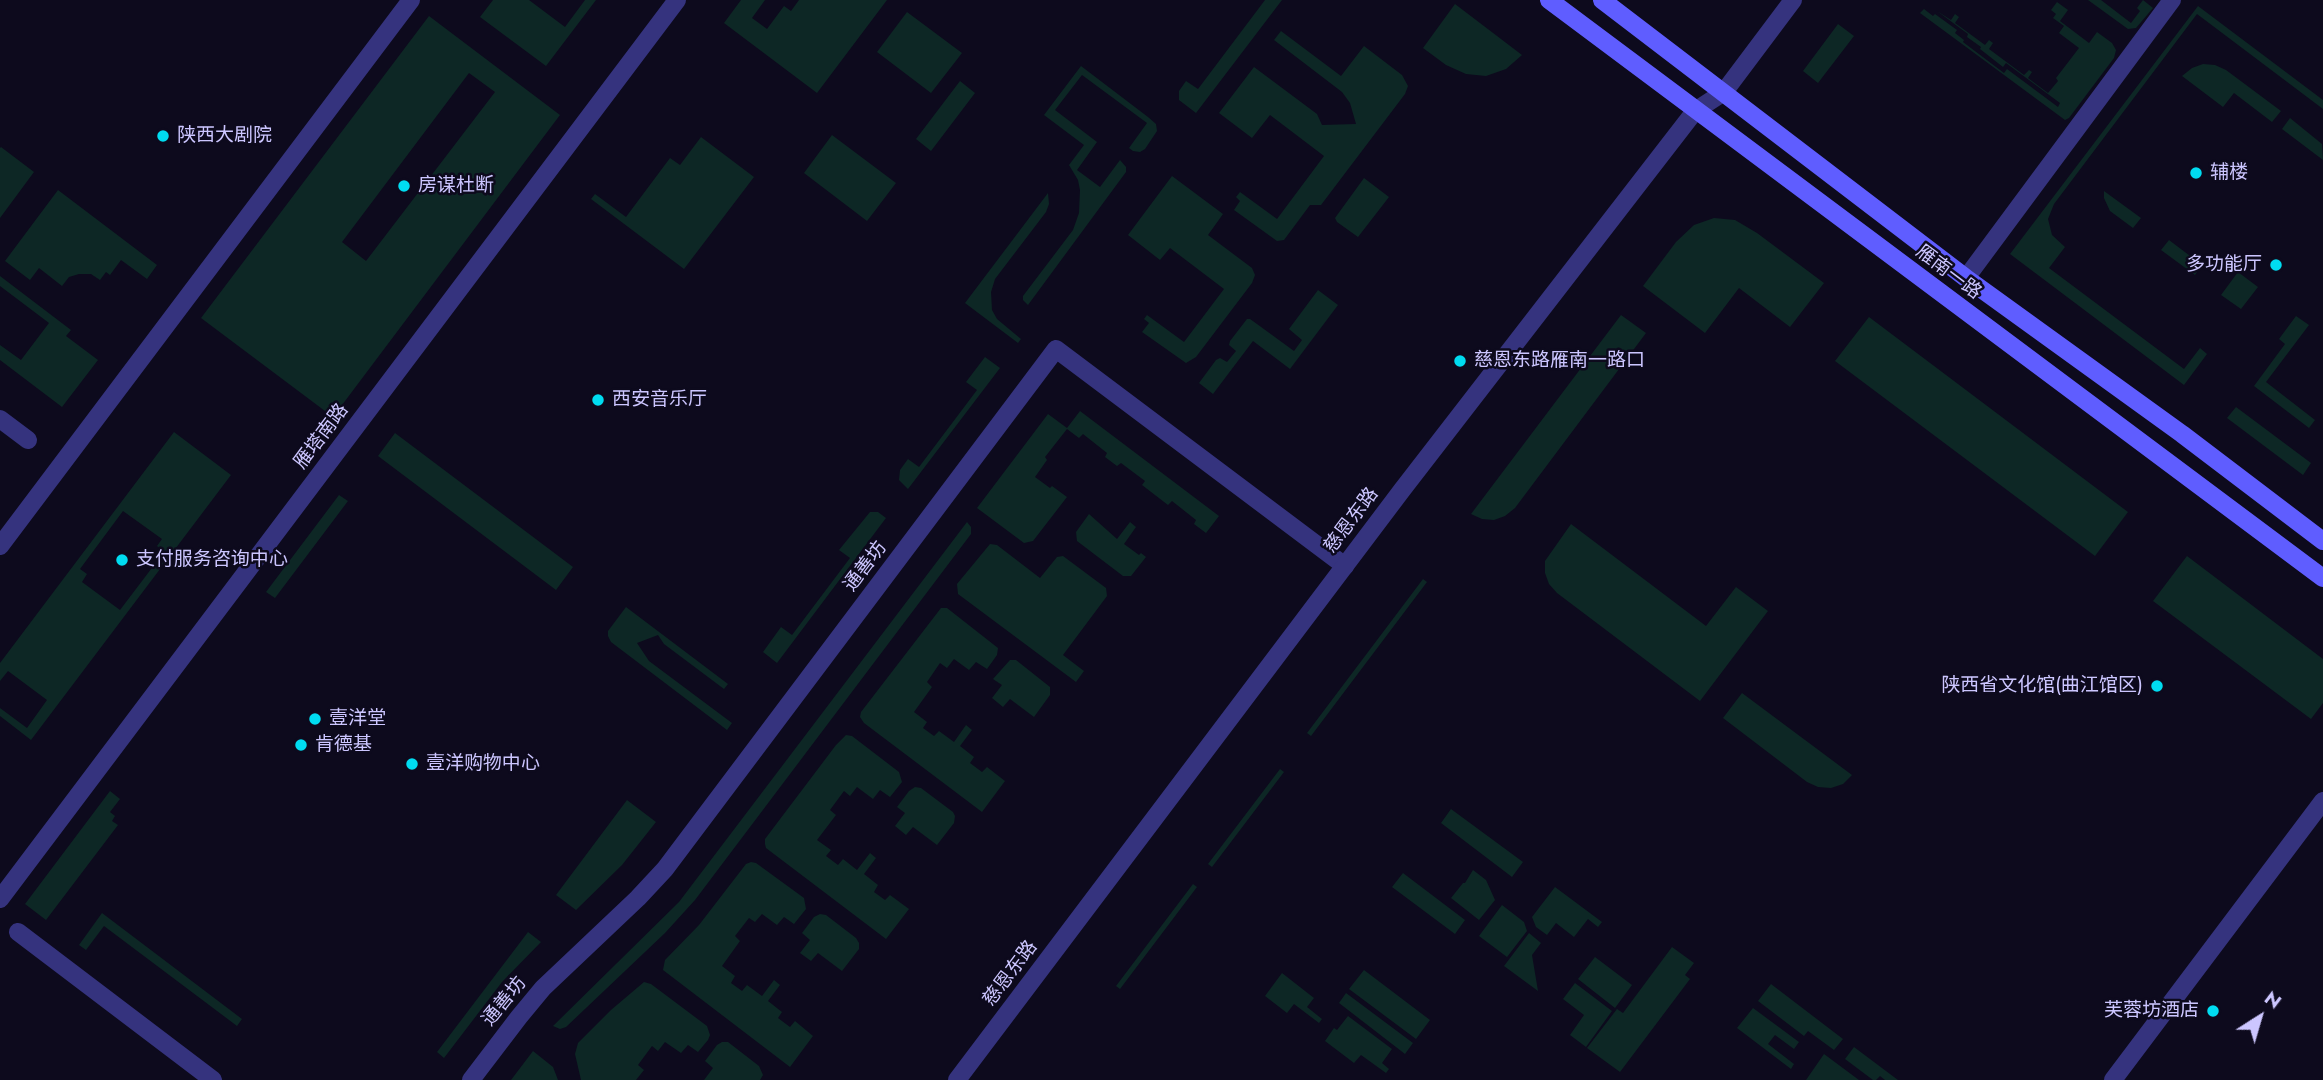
<!DOCTYPE html>
<html>
<head>
<meta charset="utf-8">
<style>
  body { margin:0 }
  #map { position:relative; width:2323px; height:1080px; overflow:hidden; background:#0d0a1d; font-family:Jost,sans-serif }
  canvas { display:block }
  .north { position:absolute; left:2225px; top:982px; width:70px; height:70px; -webkit-text-stroke:5px #0d0a1d; paint-order:stroke; rotate:37deg; font-size:19px; font-weight:700; line-height:28px; text-align:center; color:#ccc6ff }
  .north::after { content:''; display:block; margin:auto; width:24px; height:32px; background:#ccc6ff; clip-path:polygon(50% 0,100% 100%,50% 72%,0 100%) }
</style>
</head>
<body>
<div id="map">
<canvas width="2323" height="1080"></canvas>
<div class="north">N</div>
</div>
<script>
const ctx = document.querySelector('canvas').getContext('2d');
ctx.lineJoin = 'round';
function paint(path, color) {
  ctx.fillStyle = color;
  ctx.fill(path, 'evenodd');
}
function poly(rows) {
  const path = new Path2D();
  for (const r of rows) {
    path.moveTo(r[0], r[1]);
    for (let i = 2; i < r.length; i += 2) path.lineTo(r[i], r[i + 1]);
  }
  return path;
}
function stroke(path, color, width, dash) {
  ctx.strokeStyle = color;
  ctx.lineWidth = width;
  ctx.lineCap = dash ? 'butt' : 'round';
  ctx.setLineDash(dash || []);
  ctx.stroke(path);
}
function write(font, color, halo, rows, align = 'center') {
  ctx.font = font + ' Jost,"Noto Sans SC",sans-serif';
  ctx.lineWidth = 5;
  ctx.setLineDash([]);
  ctx.textBaseline = 'middle';
  ctx.strokeStyle = halo;
  ctx.fillStyle = color;
  for (const [text, x, y, turn = 0] of rows) {
    ctx.save();
    ctx.translate(x, y);
    ctx.rotate((+turn || 0) * Math.PI / 180);
    ctx.textAlign = isNaN(turn) ? turn : align;
    if (halo) ctx.strokeText(text, 0, 0);
    ctx.fillText(text, 0, 0);
    ctx.restore();
  }
}
paint(poly([
  [493,0,529,0,565,27,585,0,596,0,546,66,480,17],
  [741,0,765,0,752,18,767,29,784,6,791,11,799,0,887,0,817,93,724,23],
  [1265,0,1282,0,1196,113,1179,100,1179,91,1186,81,1198,89],
  [2088,0,2101,0,2131,23,2140,11,2137,8,2143,0,2153,8,2136,28,2128,29],
  [2057,2,2068,10,2060,21,2089,43,2097,32,2112,43,2116,50,2114,58,2069,118,2065,120,1920,13,1924,9,1933,16,1935,14,1957,30,1955,33,1964,40,1963,42,2004,73,2007,69,2058,107,2060,103,2006,63,2003,67,1980,49,1981,47,1967,37,1968,34,1937,11,1951,20,1955,14,1959,17,1955,23,1985,45,1989,40,1993,43,1989,49,2024,75,2029,70,2032,72,2028,78,2048,93,2058,81,2056,78,2079,48,2059,33,2064,26,2053,18,2056,14,2051,10],
  [1455,4,1522,55,1506,69,1486,76,1466,74,1446,65,1423,48],
  [2198,6,2323,100,2323,109,2197,14,2054,204,2048,219,2052,235,2065,247,2049,268,2184,369,2200,348,2207,354,2184,385,2010,254],
  [907,12,962,53,931,93,877,52],
  [429,16,560,115,333,417,201,318],
  [469,73,495,92,366,261,342,242],
  [1838,24,1854,36,1818,83,1803,71],
  [1281,31,1341,76,1364,46,1402,75,1408,86,1405,94,1321,205,1310,205,1284,240,1277,241,1234,210,1240,201,1236,197,1240,192,1277,219,1324,156,1270,115,1252,138,1219,113,1254,67,1317,114,1322,125,1356,124,1350,103,1342,92,1274,40],
  [2203,64,2215,65,2226,70,2281,111,2272,122,2234,93,2223,107,2182,76,2192,68],
  [1081,66,1148,117,1156,124,1157,131,1145,149,1140,152,1133,151,1129,148,1147,123,1082,75,1055,110,1097,142,1077,170,1100,187,1120,160,1126,167,1126,172,1028,305,1023,300,1023,296,1073,230,1079,213,1080,190,1078,180,1069,165,1084,145,1044,115],
  [960,81,975,93,931,151,916,139],
  [2290,118,2322,144,2323,160,2282,129],
  [832,135,896,183,867,221,804,173],
  [701,137,754,177,684,269,591,199,595,194,626,217,670,158,680,165],
  [1,147,34,172,0,218,0,148],
  [1172,176,1223,214,1208,235,1252,268,1255,275,1252,283,1196,357,1186,363,1142,332,1149,323,1144,319,1147,315,1184,342,1224,289,1170,248,1160,260,1128,235],
  [1364,178,1389,197,1358,237,1337,222,1335,218],
  [58,190,157,265,147,279,121,260,110,275,106,272,100,280,91,274,79,274,69,277,62,286,39,268,30,280,5,261],
  [2104,191,2141,218,2133,228,2110,211,2104,198],
  [1048,193,1049,204,1046,212,995,279,991,292,992,310,997,319,1021,339,1018,343,965,303],
  [1714,218,1735,220,1757,233,1824,283,1790,327,1739,288,1705,333,1643,286,1676,242,1694,225],
  [2169,240,2202,265,2195,275,2161,250],
  [2238,272,2258,287,2241,309,2221,295],
  [0,276,71,330,66,336,98,360,62,407,0,360,0,345,21,360,49,323,0,286],
  [1318,290,1338,305,1290,369,1253,341,1213,394,1199,383,1216,360,1220,358,1227,362,1236,351,1229,345,1230,341,1247,319,1250,319,1257,324,1294,351,1302,340,1289,329],
  [1621,315,1646,333,1515,508,1505,516,1494,520,1482,519,1471,514],
  [2296,316,2309,325,2266,382,2315,420,2309,428,2254,386,2285,344,2279,339],
  [1869,317,2128,512,2095,556,1835,361],
  [985,357,1000,368,908,489,899,480,900,470,908,459,919,467,977,390,966,382],
  [2236,407,2311,463,2303,475,2227,418],
  [1080,411,1219,516,1206,533,1194,524,1196,520,1172,501,1168,505,1142,485,1145,481,1121,463,1117,466,1105,457,1107,453,1083,434,1079,438,1067,429,1045,457,1047,460,1035,477,1050,488,1052,486,1067,497,1033,541,1024,543,977,508,1048,414,1067,428],
  [174,432,231,475,31,740,0,716,0,708,27,728,47,700,8,671,0,681,0,663],
  [123,511,162,539,157,546,164,552,120,610,82,582,87,574,80,569],
  [395,433,573,567,556,590,378,456],
  [339,495,348,501,275,598,266,592],
  [870,512,878,512,886,518,777,663,763,652,781,627,792,635,850,558,839,550],
  [1089,514,1117,539,1130,522,1136,527,1124,544,1139,555,1141,553,1146,557,1131,576,1123,576,1077,541,1076,532],
  [967,522,971,527,971,534,695,900,665,933,566,1027,560,1029,553,1026,679,902],
  [1571,524,1706,626,1736,587,1768,611,1700,701,1557,593,1549,584,1545,573,1545,561],
  [990,544,997,545,1040,578,1057,557,1063,556,1106,588,1107,596,1063,655,1084,671,1076,682,958,594,957,584],
  [2187,556,2323,659,2323,703,2311,719,2153,601],
  [1423,579,1427,582,1311,736,1307,733],
  [626,607,728,684,724,689,664,644,658,635,637,643,649,661,732,723,727,730,611,642,608,636,608,631],
  [941,608,947,608,998,648,997,655,987,669,976,662,969,670,954,659,947,668,940,663,927,682,932,687,914,712,927,722,923,728,934,736,939,731,954,742,966,725,972,730,960,746,974,757,970,763,982,772,987,767,1005,781,982,812,864,723,860,717,861,712],
  [1010,660,1016,660,1050,687,1050,695,1034,717,1010,699,1003,707,992,698,1002,685,993,679],
  [1742,693,1852,775,1843,784,1831,788,1818,787,1807,782,1723,718],
  [846,735,852,736,899,772,902,782,890,797,880,790,873,799,857,787,850,796,844,791,830,810,836,815,817,840,831,850,826,856,838,865,843,859,857,870,870,853,876,858,864,874,878,885,874,892,885,900,890,895,909,909,886,939,766,848,765,844,765,839,836,745],
  [1280,769,1284,772,1212,867,1208,864],
  [915,787,921,788,953,812,955,816,954,823,937,845,913,827,906,835,895,826,905,813,897,807,909,791],
  [110,791,120,799,110,812,115,816,112,821,118,825,46,920,25,904],
  [627,800,656,822,622,865,576,910,556,895],
  [1451,809,1523,862,1512,877,1441,823],
  [751,862,756,863,804,898,806,909,794,924,784,917,777,925,762,914,755,922,749,918,735,936,740,941,722,966,735,976,731,983,742,991,747,985,762,996,774,980,780,985,768,1001,782,1012,778,1018,790,1027,795,1021,813,1036,790,1067,663,970,665,960,699,925,746,864],
  [1473,870,1486,880,1495,900,1479,920,1451,898,1463,883,1465,883],
  [1403,873,1465,920,1455,934,1392,887],
  [1193,884,1197,887,1120,989,1116,986],
  [1555,887,1602,922,1598,927,1588,919,1574,937,1556,923,1547,935,1536,927,1532,917],
  [1502,905,1524,922,1527,931,1507,957,1479,936],
  [102,913,242,1019,237,1026,104,926,86,950,79,945],
  [820,914,826,915,856,938,859,943,859,949,842,971,818,953,811,961,800,953,810,940,802,933,814,917],
  [528,932,541,942,502,982,444,1058,437,1052],
  [1529,933,1541,943,1532,955,1538,991,1504,966],
  [1672,947,1694,963,1685,975,1690,979,1620,1072,1587,1048,1617,1009,1623,1013],
  [1595,957,1632,985,1615,1008,1578,979],
  [1364,970,1430,1020,1416,1039,1349,989],
  [1282,973,1314,998,1307,1007,1322,1019,1319,1023,1294,1004,1287,1013,1265,996],
  [644,982,651,984,707,1026,710,1035,708,1040,698,1052,688,1045,681,1053,665,1042,658,1051,652,1046,638,1065,644,1070,636,1080,581,1080,575,1054,578,1043,611,1010],
  [1575,983,1612,1011,1586,1047,1570,1035,1584,1015,1563,999],
  [1771,984,1843,1039,1834,1050,1808,1031,1804,1036,1758,1001],
  [1346,993,1413,1043,1405,1054,1339,1003],
  [1753,1008,1799,1042,1794,1049,1775,1035,1768,1044,1794,1064,1791,1069,1737,1028],
  [1348,1016,1392,1049,1382,1063,1389,1069,1386,1073,1361,1055,1354,1063,1325,1041,1334,1028,1337,1030],
  [722,1042,728,1042,759,1066,763,1075,760,1080,704,1080,713,1068,705,1061,717,1045],
  [1854,1047,1898,1080,1885,1080,1880,1076,1876,1080,1873,1080,1845,1059],
  [533,1051,553,1067,558,1080,511,1080],
  [1824,1054,1859,1080,1806,1080]
]), '#0d2725');
stroke(poly([
  [1966,278,2172,0],
  [0,546,411,0],
  [0,899,677,0],
  [18,932,213,1080],
  [471,1080,519,1017,543,988,638,898,665,869,1056,349,1345,566],
  [2113,1080,2323,801]
]), '#35337e', 18);
stroke(poly([
  [0,419,28,440],
  [957,1080,1402,490,1695,111,1724,92,1793,0]
]), '#35337e', 18);
stroke(poly([
  [1549,0,2323,578],
  [1602,0,1966,278,2182,434,2323,541]
]), '#5f5dff', 18);
for (const [x, y, r, color] of [
  [163,136,7,"#00dcf1"],
  [2196,173,7,"#00dcf1"],
  [404,186,7,"#00dcf1"],
  [2276,265,7,"#00dcf1"],
  [1460,361,7,"#00dcf1"],
  [598,400,7,"#00dcf1"],
  [122,560,7,"#00dcf1"],
  [2157,686,7,"#00dcf1"],
  [315,719,7,"#00dcf1"],
  [301,745,7,"#00dcf1"],
  [412,764,7,"#00dcf1"],
  [2213,1011,7,"#00dcf1"]
]) {
  const dot = new Path2D();
  dot.arc(x, y, r, 0, 2 * Math.PI);
  ctx.fillStyle = color;
  ctx.fill(dot);
  stroke(dot, '#0d0a1d', 2.5);
}
write('19px', '#ccc6ff', '#0d0a1d', [
  ["陕西大剧院",177,136],
  ["辅楼",2210,173],
  ["房谋杜断",418,186],
  ["多功能厅",2262,265,"right"],
  ["慈恩东路雁南一路口",1474,361],
  ["西安音乐厅",612,400],
  ["支付服务咨询中心",136,560],
  ["陕西省文化馆(曲江馆区)",2143,686,"right"],
  ["壹洋堂",329,719],
  ["肯德基",315,745],
  ["壹洋购物中心",426,764],
  ["芙蓉坊酒店",2199,1011,"right"]
], 'left');
write('19px', '#ccc6ff', '#0d0a1d', [
  ["雁南一路",1948,273,37],
  ["雁塔南路",322,437,-53],
  ["慈恩东路",1352,521,-53],
  ["通善坊",866,567,-53],
  ["慈恩东路",1011,974,-53],
  ["通善坊",505,1002,-51]
]);
</script>
</body>
</html>
